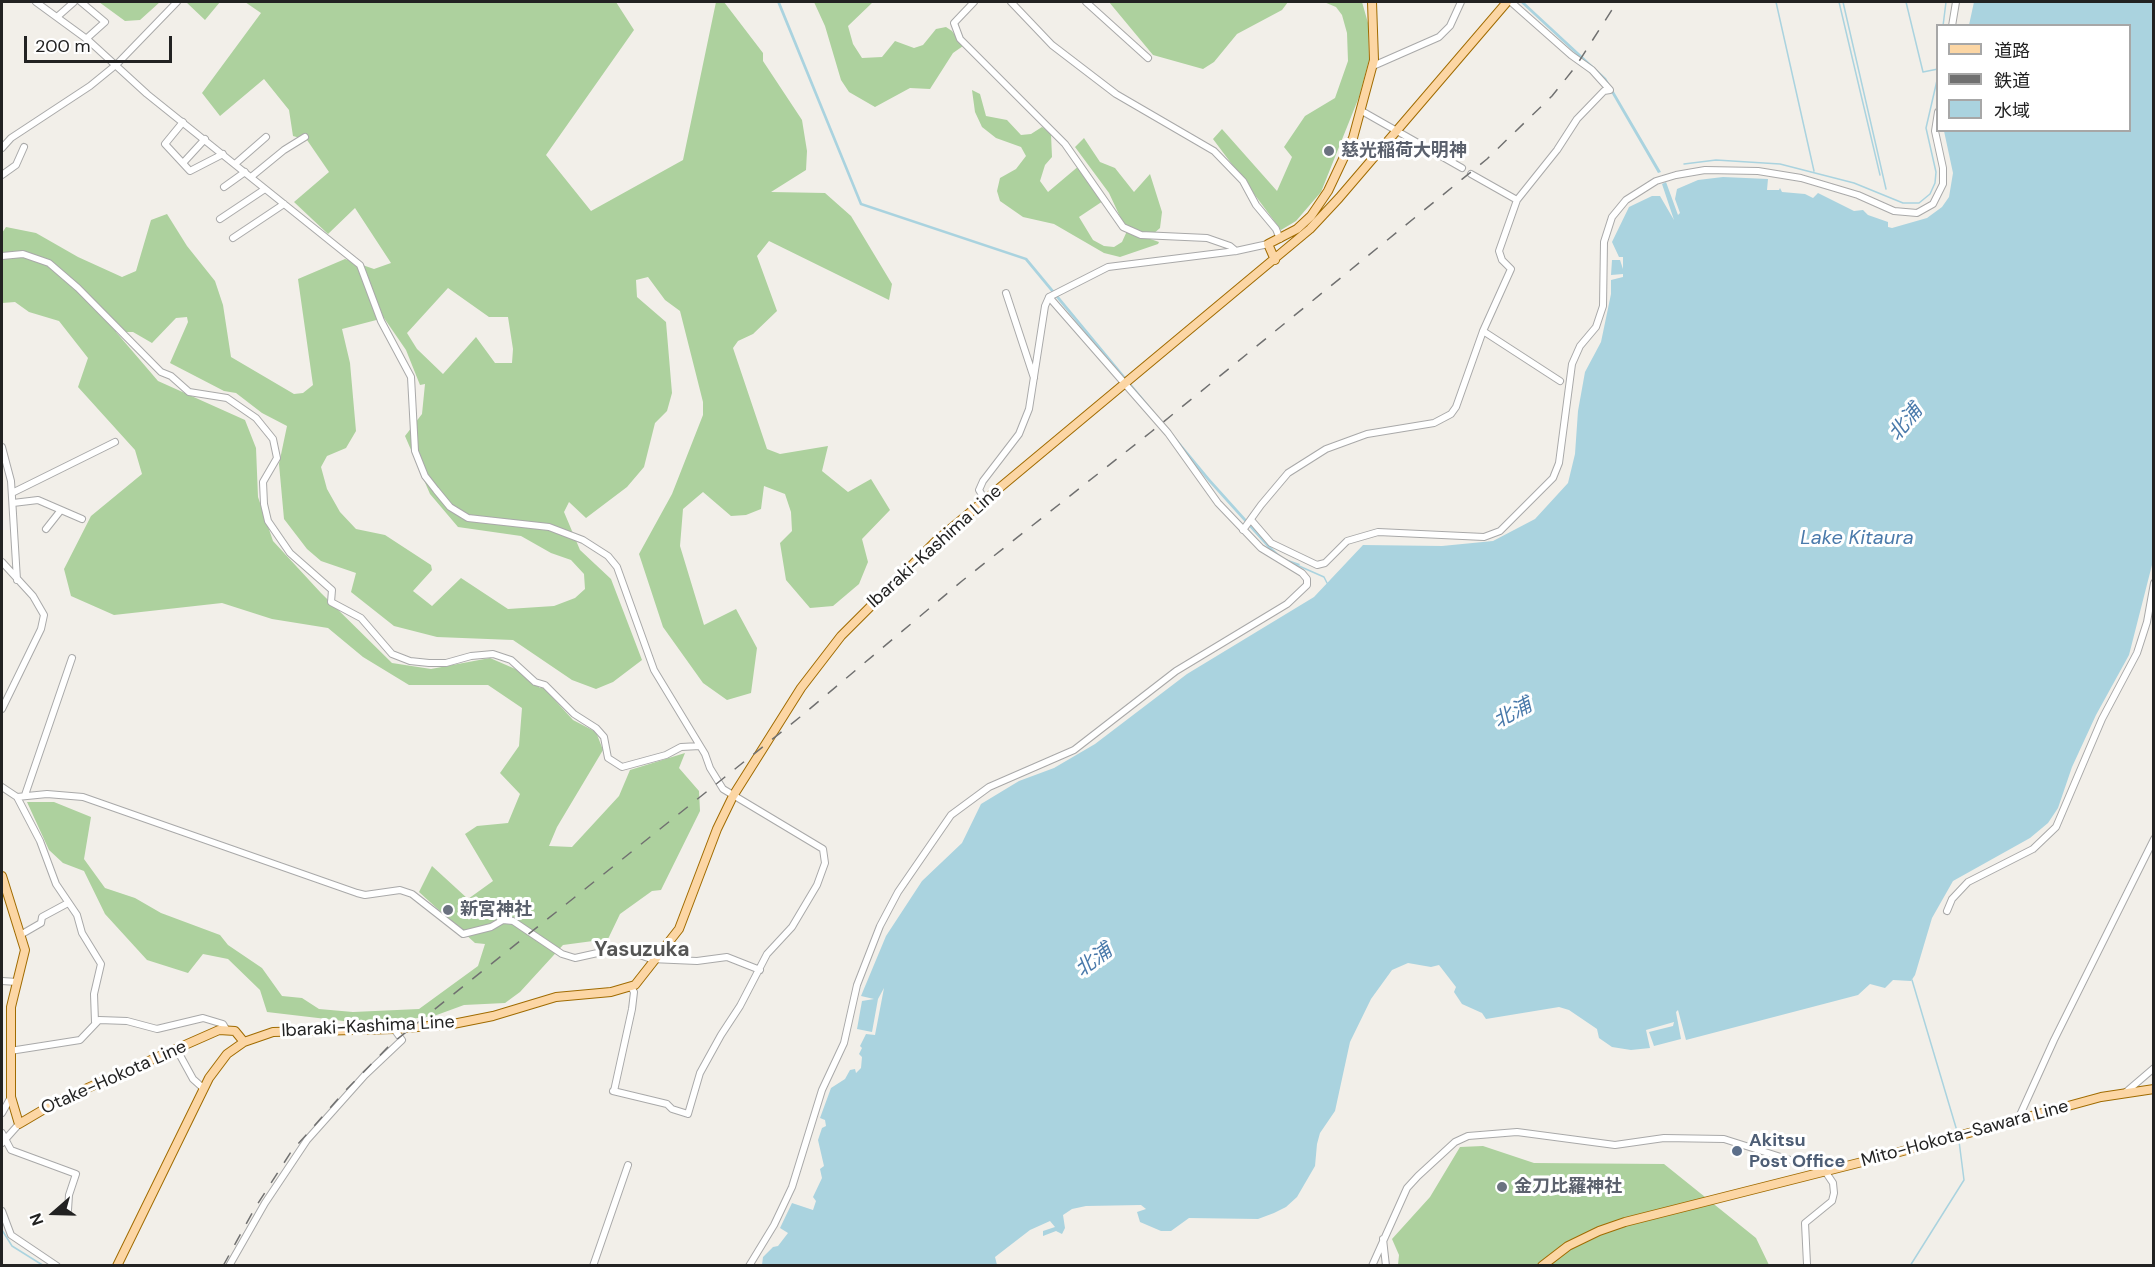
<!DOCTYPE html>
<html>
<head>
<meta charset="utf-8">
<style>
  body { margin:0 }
  #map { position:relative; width:2155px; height:1267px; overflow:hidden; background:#f2efe9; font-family:"DM Sans","Noto Sans JP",sans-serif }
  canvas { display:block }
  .frame { position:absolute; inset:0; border:3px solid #222; pointer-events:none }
  .legend { position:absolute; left:1936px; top:24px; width:195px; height:108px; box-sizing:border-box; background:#fff; border:2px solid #a7a7a7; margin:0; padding:8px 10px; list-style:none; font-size:18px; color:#222 }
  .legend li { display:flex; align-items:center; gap:12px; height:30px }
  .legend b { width:30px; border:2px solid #a7a7a7 }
  .north { position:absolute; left:24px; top:1183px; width:60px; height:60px; -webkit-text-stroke:4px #fff; paint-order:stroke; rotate:250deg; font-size:16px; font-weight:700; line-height:24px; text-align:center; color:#222 }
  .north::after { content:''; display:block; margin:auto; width:21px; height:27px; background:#222; clip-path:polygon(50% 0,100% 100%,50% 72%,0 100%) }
  .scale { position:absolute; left:24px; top:36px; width:148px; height:27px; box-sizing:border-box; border:3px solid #222; border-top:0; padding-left:8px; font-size:18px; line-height:21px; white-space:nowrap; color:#222; -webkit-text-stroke:4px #fff; paint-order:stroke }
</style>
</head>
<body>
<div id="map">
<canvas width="2155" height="1267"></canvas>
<div class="frame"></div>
<ul class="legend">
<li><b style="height:8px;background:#fcd6a4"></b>道路</li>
<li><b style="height:8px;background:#707070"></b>鉄道</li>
<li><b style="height:16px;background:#aad3df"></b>水域</li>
</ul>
<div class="north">N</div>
<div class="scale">200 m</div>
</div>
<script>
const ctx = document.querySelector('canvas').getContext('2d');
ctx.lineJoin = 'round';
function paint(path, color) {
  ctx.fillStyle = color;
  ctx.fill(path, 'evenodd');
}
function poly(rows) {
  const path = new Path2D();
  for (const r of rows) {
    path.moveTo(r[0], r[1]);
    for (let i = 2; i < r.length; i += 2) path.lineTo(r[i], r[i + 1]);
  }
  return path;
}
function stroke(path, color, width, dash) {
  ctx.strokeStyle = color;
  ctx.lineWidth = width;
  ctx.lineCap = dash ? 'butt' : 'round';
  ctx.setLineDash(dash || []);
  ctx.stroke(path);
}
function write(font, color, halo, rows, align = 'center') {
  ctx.font = font + ' "DM Sans","Noto Sans JP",sans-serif';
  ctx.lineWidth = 6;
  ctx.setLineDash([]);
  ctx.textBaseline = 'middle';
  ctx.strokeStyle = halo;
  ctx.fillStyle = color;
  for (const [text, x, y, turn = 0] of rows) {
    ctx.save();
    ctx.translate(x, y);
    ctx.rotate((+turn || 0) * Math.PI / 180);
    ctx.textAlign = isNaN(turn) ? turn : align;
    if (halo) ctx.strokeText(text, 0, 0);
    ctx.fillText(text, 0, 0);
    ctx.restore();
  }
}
paint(poly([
  [99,2,160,2,140,20,125,21],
  [186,2,220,2,205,20],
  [245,2,616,2,634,30,546,155,591,211,683,160,716,2,724,2,763,53,763,61,802,120,807,151,806,170,771,192,825,193,851,216,892,284,889,300,769,241,757,256,777,311,753,334,738,341,733,348,767,449,780,454,828,446,822,471,848,492,871,479,890,510,862,539,868,562,859,584,833,606,810,608,786,580,780,543,792,531,791,512,785,494,764,486,761,509,746,515,731,516,703,492,683,509,680,546,704,625,736,609,757,648,751,693,727,700,703,683,663,627,639,554,672,494,703,415,703,402,680,311,665,300,648,277,636,280,637,297,666,322,672,393,667,411,655,423,644,467,627,487,586,518,569,502,564,512,580,550,611,579,642,660,613,682,596,689,572,680,513,640,437,637,394,626,351,592,356,573,321,561,307,549,284,519,279,464,287,426,262,413,236,393,224,391,170,363,188,322,187,317,176,318,152,343,133,332,116,332,158,381,245,420,256,448,258,497,273,541,321,593,392,663,431,669,490,658,520,671,540,688,542,686,573,720,596,732,603,750,557,827,549,846,572,847,619,796,630,770,685,753,679,768,699,791,700,811,661,890,652,891,620,914,608,939,563,945,520,992,505,1003,464,1005,434,1016,369,1024,267,1012,260,990,228,959,203,954,188,973,147,960,105,914,84,871,63,863,49,850,27,802,54,802,91,817,84,859,105,888,135,898,161,913,220,935,228,945,262,968,282,996,302,998,319,1009,353,1012,419,1009,478,966,485,944,475,943,419,892,432,866,468,899,493,881,465,834,477,826,508,823,520,794,500,773,519,746,522,708,488,685,409,685,363,657,328,628,272,619,222,603,114,615,71,596,64,569,91,516,142,474,135,450,78,387,88,358,59,321,29,312,15,302,2,303,2,233,6,227,36,233,78,257,122,277,136,271,151,220,167,214,187,246,215,281,223,305,231,357,294,394,303,393,313,385,298,279,345,259,374,269,391,263,355,208,328,234,294,202,329,172,307,140,293,136,289,110,264,79,220,116,202,93,261,13],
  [448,288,489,317,508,317,513,349,512,363,495,363,476,337,443,374,417,349,407,333],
  [384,318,406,350,420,385,425,384,422,414,405,436,430,494,458,527,521,536,551,553,571,560,584,574,585,589,575,598,554,606,508,609,461,578,432,606,413,591,432,570,431,565,385,535,356,529,340,512,327,489,321,467,327,456,346,448,356,431,350,363,342,329],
  [814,2,873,2,848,26,853,44,862,58,882,57,895,41,914,48,923,45,936,29,946,27,952,31,963,46,953,53,930,89,910,88,875,107,849,92,841,80,825,26],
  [1109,2,1288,2,1282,10,1237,34,1214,62,1203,69,1153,55],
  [1324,2,1362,2,1368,23,1369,60,1359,97,1321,192,1296,221,1281,230,1213,139,1222,129,1277,191,1292,157,1284,147,1305,116,1335,98,1348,61,1347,33,1342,15,1336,7],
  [972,90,980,94,986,116,1007,120,1021,135,1031,134,1042,127,1051,134,1052,157,1045,165,1040,181,1048,192,1080,165,1103,201,1079,217,1093,240,1104,246,1114,247,1122,242,1127,231,1159,242,1158,244,1120,257,1104,253,1054,224,1023,217,1000,201,997,191,1000,178,1016,169,1026,156,1021,147,996,138,982,127,975,112],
  [1084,138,1100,162,1115,168,1134,192,1150,174,1162,212,1160,228,1152,235,1139,234,1123,223,1109,193,1075,147],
  [1483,1146,1534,1163,1664,1164,1756,1238,1769,1265,1398,1265,1399,1255,1392,1239,1430,1197,1460,1147]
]), '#add19e');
paint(poly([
  [777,2,780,2,862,203,1027,258,1210,479,1273,549,1283,558,1300,564,1298,567,1281,560,1271,551,1208,481,1025,260,860,205],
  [1520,2,1524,2,1606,78,1661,172,1658,173,1604,80],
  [1974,2,2153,2,2153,561,2129,655,2096,715,2072,767,2058,808,2048,823,2030,838,1953,881,1932,918,1915,975,1911,981,1893,980,1885,988,1870,984,1858,995,1686,1040,1678,1010,1676,1012,1681,1039,1654,1046,1649,1032,1673,1026,1674,1022,1646,1030,1650,1048,1631,1050,1612,1047,1599,1038,1597,1029,1569,1010,1559,1007,1486,1019,1482,1013,1462,1004,1454,992,1456,987,1439,965,1431,967,1408,963,1392,970,1371,999,1350,1042,1335,1111,1320,1133,1317,1144,1315,1166,1297,1197,1286,1207,1274,1213,1258,1219,1189,1218,1171,1231,1161,1231,1140,1222,1137,1212,1146,1209,1141,1205,1086,1206,1072,1209,1063,1215,1065,1228,1062,1234,1056,1231,1043,1236,1043,1231,1055,1227,1050,1221,1030,1230,995,1257,997,1265,762,1265,763,1257,773,1247,778,1246,788,1233,780,1228,792,1203,813,1210,816,1201,813,1197,822,1178,820,1169,824,1166,818,1140,822,1128,826,1126,825,1120,820,1118,831,1088,845,1079,850,1070,855,1069,856,1073,861,1068,862,1057,859,1054,862,1048,860,1046,866,1034,875,1035,884,988,878,999,872,1032,857,1029,862,1001,874,999,861,996,886,936,922,881,962,843,981,804,1019,781,1054,768,1095,744,1187,674,1314,597,1363,545,1442,546,1493,541,1535,519,1568,483,1575,454,1578,411,1585,372,1601,342,1611,294,1611,280,1623,277,1623,274,1611,275,1612,260,1620,260,1623,269,1623,257,1619,257,1612,242,1629,207,1652,196,1660,196,1674,220,1662,184,1666,182,1678,215,1680,213,1675,199,1677,189,1698,180,1723,177,1768,179,1767,190,1779,190,1780,188,1782,192,1805,194,1813,198,1818,193,1854,211,1863,210,1868,215,1888,222,1888,227,1892,228,1927,218,1942,207,1949,197,1953,173,1944,131,2130,130,2130,26,1969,25]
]), '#aad3df');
stroke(poly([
  [1776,2,1814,171],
  [1839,2,1880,175],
  [1843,2,1886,189],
  [1906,2,1923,72,1938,69],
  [1943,26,1946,2],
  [1684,164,1716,160,1780,164,1854,183,1903,203,1919,203,1930,194,1935,183,1936,172,1926,128,1938,76],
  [1299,566,1324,577,1327,583],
  [1912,980,1957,1131],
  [2,1230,12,1246,44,1266],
  [1910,1266,1964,1180,1959,1141]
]), '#aad3df', 1.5);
const minor = poly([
  [36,2,88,40,147,94,360,265,381,321,411,377,415,451,425,476,436,490,450,507,468,518,549,527,583,540,608,556,617,567,654,670,705,754,710,768,723,789,823,849,825,863,817,885,792,927,767,954,740,1006,721,1035,700,1073,688,1114,672,1109,667,1104,613,1091],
  [81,2,105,22,86,39],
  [974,2,954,23,960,39,1065,144,1123,227,1141,235,1207,238,1230,246,1236,251],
  [1011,2,1052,45,1116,94,1214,151,1243,181,1256,205,1276,229,1280,239],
  [1086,2,1148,58],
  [57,17,74,2],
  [1952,26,1956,2],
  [1373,66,1439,37,1450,26,1461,2],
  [1360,110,1462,168],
  [183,122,165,144,190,171,223,154],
  [2,148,11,138,90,86,117,64,177,2],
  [183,163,205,139],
  [235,164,266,137],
  [1471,174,1517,200],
  [2,175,16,165,24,147],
  [251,177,284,150,305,137],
  [224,187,245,172],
  [220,219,265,189],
  [233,238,284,204],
  [2,256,23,254,49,263,78,288,161,372,171,376,189,392,227,398,256,418,273,439,277,458,263,482,264,504,268,521,290,553,332,590,331,602,361,618,392,654,410,661,429,663,446,663,471,656,493,654,511,660,535,682,545,685,574,714,596,728,604,737,608,758,622,767,666,755,681,747,700,746],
  [1006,293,1034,378],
  [1483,331,1560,381],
  [2,447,11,481,17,580],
  [12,493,115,442],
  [985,500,979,490,983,481,1019,434,1029,409,1045,306,1049,297,1108,267,1236,251,1268,244],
  [13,503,38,500,82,519],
  [1252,521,1271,543,1317,565,1325,563,1347,541,1378,532,1484,537,1500,531,1553,478,1559,463,1572,364,1580,346,1596,327,1603,306,1604,242,1612,217,1626,200,1656,181,1676,175,1705,170,1758,171,1801,178,1858,195,1894,211,1917,213,1933,204,1943,184,1943,168,1935,131,1938,112],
  [46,529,61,510],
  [1243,530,1261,505,1288,473,1326,449,1367,434,1434,423,1451,414,1456,407,1483,331,1511,269,1502,260,1499,251,1517,200,1557,150,1577,119,1604,91,1610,90,1592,70,1571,55,1511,2],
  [2,562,33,596,44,615,41,629,2,709],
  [2,787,17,797,40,841,56,884,77,915,82,933,101,964,94,994,95,1022],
  [25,795,72,658],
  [17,797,47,794,83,797,357,893,365,895,400,890,412,894,463,934,491,927,503,920,513,921,562,954,575,958,620,948,651,959,697,961,727,957,760,970],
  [1947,911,1952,899,1968,882,2033,849,2056,827,2102,719,2137,653,2147,622,2154,583],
  [22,934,41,923,42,917,68,903],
  [2,981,17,982],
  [176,1048,193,1079,203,1088],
  [10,1051,80,1040,99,1020,127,1021,157,1029,203,1018,223,1024,226,1029],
  [614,1091,632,1009,634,992,631,987],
  [2126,1092,2154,1068],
  [2,1113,11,1097],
  [2021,1119,2020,1115,2054,1040,2154,839],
  [2,1133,11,1150,76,1174,69,1195,68,1210],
  [2,1143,19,1124],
  [2,1211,11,1235,57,1266],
  [1383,1239,1386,1266],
  [229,1266,265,1203,307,1140,365,1075,402,1040,394,1029],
  [593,1266,628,1165],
  [749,1266,774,1225,792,1187,822,1090,844,1043,857,985,880,926,898,892,951,815,989,787,1074,750,1176,671,1287,604,1307,585,1307,579,1302,573,1261,548,1218,503,1168,433,1049,297],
  [1372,1266,1407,1188,1418,1176,1455,1142,1468,1136,1517,1132,1615,1145,1664,1138,1724,1139,1825,1171,1833,1183,1834,1193,1832,1201,1805,1223,1807,1264]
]);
const major = poly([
  [1275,260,1268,244,1297,229,1311,216,1328,191,1353,138,1374,60,1372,2],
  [2,876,25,950,11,1007,11,1097,19,1124,58,1101,219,1030,235,1031,244,1042],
  [117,1266,209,1078,227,1054,244,1042,273,1032,394,1029,453,1024,493,1016,556,997,611,992,635,985,679,929,717,829,733,796,801,688,841,636,937,540,1310,229,1339,198,1507,2],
  [1542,1266,1568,1246,1599,1231,1625,1222,1870,1160,2101,1097,2154,1089]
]);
stroke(minor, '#a9a9a9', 8);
stroke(major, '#a06b00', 10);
stroke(minor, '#fff', 6);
stroke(major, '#fcd6a4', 8);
stroke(poly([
  [223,1266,255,1208,291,1152,344,1092,390,1045,800,717,962,581,1151,432,1487,159,1552,96,1576,66,1617,2]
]), '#707070', 1.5, [12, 12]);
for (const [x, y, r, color] of [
  [1329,151,6,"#6b7280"],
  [448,910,6,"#6b7280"],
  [1737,1151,6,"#5c6f8a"],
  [1502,1187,6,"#6b7280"]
]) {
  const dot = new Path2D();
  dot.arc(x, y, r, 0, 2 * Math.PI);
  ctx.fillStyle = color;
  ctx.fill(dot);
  stroke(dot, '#fff', 2);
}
write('bold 18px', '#5b616d', '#fff', [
  ["慈光稲荷大明神",1341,151],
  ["新宮神社",460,910],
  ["金刀比羅神社",1514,1187]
], 'left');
write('18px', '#222', '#fff', [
  ["Ibaraki-Kashima Line",935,547,-42],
  ["Ibaraki-Kashima Line",368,1027,-3],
  ["Otake-Hokota Line",114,1078,-24],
  ["Mito-Hokota-Sawara Line",1965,1134,-15]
]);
write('bold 18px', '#4e5e75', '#fff', [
  ["Akitsu",1749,1141],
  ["Post Office",1749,1162]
], 'left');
write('italic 20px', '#4a7aab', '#fff', [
  ["北浦",1906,423,-50],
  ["Lake Kitaura",1857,539],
  ["北浦",1513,714,-28],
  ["北浦",1094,961,-37]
]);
write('bold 21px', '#555', '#fff', [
  ["Yasuzuka",642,950]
]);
</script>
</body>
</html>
